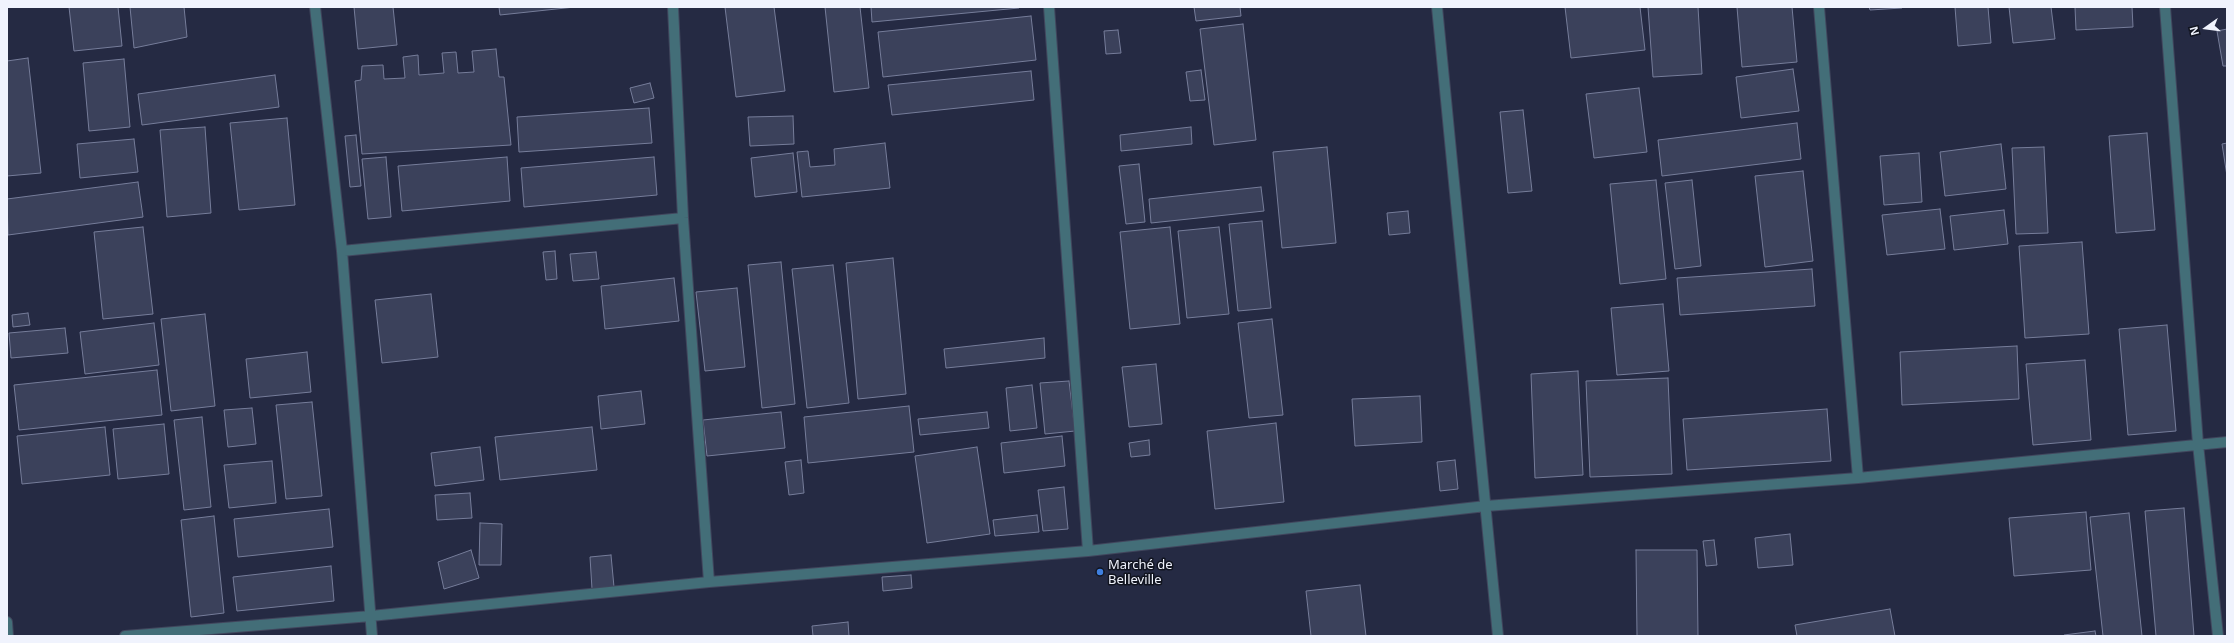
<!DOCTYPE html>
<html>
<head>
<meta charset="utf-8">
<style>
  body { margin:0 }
  #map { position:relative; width:2234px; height:643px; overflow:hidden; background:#252a43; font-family:"Noto Sans",sans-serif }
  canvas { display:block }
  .frame { position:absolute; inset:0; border:8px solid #f0f3fd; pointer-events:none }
  .north { position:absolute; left:2186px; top:8px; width:40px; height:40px; -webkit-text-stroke:3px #11141f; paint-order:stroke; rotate:256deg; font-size:11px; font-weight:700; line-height:16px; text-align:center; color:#f0f3fd }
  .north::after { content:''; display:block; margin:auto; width:14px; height:18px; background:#f0f3fd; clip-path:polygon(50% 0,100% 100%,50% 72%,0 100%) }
</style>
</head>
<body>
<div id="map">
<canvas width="2234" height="643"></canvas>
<div class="frame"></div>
<div class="north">N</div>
</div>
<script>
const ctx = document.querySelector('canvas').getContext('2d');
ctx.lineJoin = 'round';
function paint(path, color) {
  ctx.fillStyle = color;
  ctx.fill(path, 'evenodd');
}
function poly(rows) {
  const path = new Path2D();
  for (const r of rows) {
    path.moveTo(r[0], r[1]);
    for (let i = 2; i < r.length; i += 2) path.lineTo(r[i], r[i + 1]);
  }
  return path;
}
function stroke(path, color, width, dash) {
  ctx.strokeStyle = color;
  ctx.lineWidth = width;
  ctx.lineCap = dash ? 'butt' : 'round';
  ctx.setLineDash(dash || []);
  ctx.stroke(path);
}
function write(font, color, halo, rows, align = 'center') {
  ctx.font = font + ' "Noto Sans",sans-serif';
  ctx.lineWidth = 3;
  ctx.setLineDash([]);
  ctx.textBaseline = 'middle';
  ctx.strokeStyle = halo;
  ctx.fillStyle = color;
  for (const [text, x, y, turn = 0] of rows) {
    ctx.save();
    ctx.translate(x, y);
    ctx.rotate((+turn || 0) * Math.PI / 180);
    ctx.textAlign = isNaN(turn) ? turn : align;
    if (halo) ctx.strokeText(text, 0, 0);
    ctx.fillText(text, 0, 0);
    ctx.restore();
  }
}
const building = poly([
  [69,7,118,7,122,46,74,51,69,7],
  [130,7,184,7,187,37,134,48,130,7],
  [354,7,393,7,397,45,358,49,354,7],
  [499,7,575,7,500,15,499,7],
  [725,7,774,7,785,91,736,97,725,7],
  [825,7,860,7,869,88,834,92,825,7],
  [871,7,1019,7,1019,8,872,22,871,7],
  [1194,7,1240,7,1241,16,1196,21,1194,7],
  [1565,7,1640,7,1645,50,1571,58,1565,7],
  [1648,7,1698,7,1702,74,1653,77,1648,7],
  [1737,7,1792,7,1797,62,1742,67,1737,7],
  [1869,7,1902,7,1902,8,1870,10,1869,7],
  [1955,7,1988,7,1991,43,1958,46,1955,7],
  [2009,7,2051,7,2055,39,2013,43,2009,7],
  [2075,7,2132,7,2133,27,2076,30,2075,7],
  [1031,16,1036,60,883,77,878,32,1031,16],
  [1243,24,1256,140,1214,145,1200,29,1243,24],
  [2227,29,2227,66,2223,66,2217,31,2227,29],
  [1118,30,1121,53,1106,54,1104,31,1118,30],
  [496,49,499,77,504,77,511,145,362,154,355,81,361,80,362,66,383,65,384,79,405,78,403,57,418,55,419,75,444,73,442,53,456,52,458,73,474,72,472,51,496,49],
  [28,58,41,173,7,176,7,61,28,58],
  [124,59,130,127,89,131,83,63,124,59],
  [1793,69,1799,111,1741,118,1736,77,1793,69],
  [1201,70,1205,100,1190,101,1186,72,1201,70],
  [1031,71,1034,100,892,115,888,85,1031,71],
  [275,75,279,107,142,125,138,94,275,75],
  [650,83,654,98,634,103,630,88,650,83],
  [1639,88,1647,152,1594,158,1586,94,1639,88],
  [649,108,652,143,519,152,517,117,649,108],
  [1523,110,1532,191,1508,193,1500,112,1523,110],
  [793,116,794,144,750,146,748,117,793,116],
  [287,118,295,205,239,210,230,123,287,118],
  [1797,123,1801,159,1662,176,1658,140,1797,123],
  [205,127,211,213,167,217,160,130,205,127],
  [1191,127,1192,144,1121,151,1120,135,1191,127],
  [2147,133,2155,230,2116,233,2109,136,2147,133],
  [356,135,361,186,350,187,345,136,356,135],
  [134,139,138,172,80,178,77,144,134,139],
  [885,143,890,188,802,197,797,152,808,151,810,167,835,165,834,149,885,143],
  [2227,143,2227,176,2222,144,2227,143],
  [2001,144,2006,189,1945,196,1940,152,2001,144],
  [1327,147,1336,243,1282,248,1273,152,1327,147],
  [2044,147,2048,233,2016,234,2012,148,2044,147],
  [793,153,797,192,755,197,751,158,793,153],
  [1919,153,1922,202,1884,205,1880,156,1919,153],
  [386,157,391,217,368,219,362,159,386,157],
  [507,157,510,201,402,211,398,166,507,157],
  [654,157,657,195,524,207,521,168,654,157],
  [1139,164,1145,222,1126,224,1119,166,1139,164],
  [1803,171,1813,261,1765,267,1755,176,1803,171],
  [1656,180,1666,279,1620,284,1610,184,1656,180],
  [1692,180,1701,266,1675,269,1665,183,1692,180],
  [138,182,143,217,8,235,7,199,138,182],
  [1261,187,1264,211,1151,223,1149,199,1261,187],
  [1940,209,1945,249,1887,255,1882,215,1940,209],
  [2004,210,2008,244,1954,250,1950,216,2004,210],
  [1408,211,1410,233,1389,235,1387,213,1408,211],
  [1262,221,1271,308,1238,311,1229,224,1262,221],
  [143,227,153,314,103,319,94,232,143,227],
  [1170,227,1180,324,1130,329,1120,232,1170,227],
  [1219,227,1229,314,1187,318,1178,231,1219,227],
  [2082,242,2089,334,2025,338,2019,246,2082,242],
  [555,251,557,279,546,280,543,252,555,251],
  [596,252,599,279,573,281,570,254,596,252],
  [893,258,906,394,858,399,846,263,893,258],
  [781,262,795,404,762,408,748,265,781,262],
  [833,265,849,403,807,408,792,269,833,265],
  [1812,269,1815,306,1680,315,1677,278,1812,269],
  [674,278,679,321,605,329,601,286,674,278],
  [737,288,745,367,705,371,696,292,737,288],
  [431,294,438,357,382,363,375,300,431,294],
  [1663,304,1669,371,1617,375,1611,308,1663,304],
  [28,313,30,325,13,327,12,315,28,313],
  [205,314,215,406,171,411,161,319,205,314],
  [1272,319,1283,415,1249,418,1238,323,1272,319],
  [154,323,159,365,85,374,80,332,154,323],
  [2167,325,2176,431,2128,435,2119,329,2167,325],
  [65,328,68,353,11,358,9,333,65,328],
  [1044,338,1045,358,946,368,944,349,1044,338],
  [2017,346,2019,399,1902,405,1900,352,2017,346],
  [307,352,311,392,250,398,246,359,307,352],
  [2085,360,2091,440,2033,445,2026,364,2085,360],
  [1156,364,1162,424,1129,427,1122,367,1156,364],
  [157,370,162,415,19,430,14,385,157,370],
  [1578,371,1583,475,1535,478,1531,374,1578,371],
  [1668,378,1672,474,1590,477,1586,381,1668,378],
  [1069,381,1075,431,1045,434,1040,383,1069,381],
  [1032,385,1037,428,1010,431,1006,388,1032,385],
  [641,391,645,424,601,429,598,396,641,391],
  [1420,396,1422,442,1355,446,1352,399,1420,396],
  [312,402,322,496,286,499,276,405,312,402],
  [909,406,914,452,808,463,804,417,909,406],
  [252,408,256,444,228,447,224,410,252,408],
  [1827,409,1831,461,1687,470,1683,419,1827,409],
  [781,412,785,448,707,456,703,420,781,412],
  [987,412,989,428,920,435,918,419,987,412],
  [202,417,211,507,184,510,174,420,202,417],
  [1276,423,1284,502,1215,509,1207,431,1276,423],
  [164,424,169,474,118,479,113,429,164,424],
  [105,427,110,475,22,484,17,436,105,427],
  [592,427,597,470,500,480,495,437,592,427],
  [1062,436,1065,466,1004,473,1001,443,1062,436],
  [1149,440,1150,455,1131,457,1129,443,1149,440],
  [480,447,484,480,435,486,431,453,480,447],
  [977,447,990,534,927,543,915,456,977,447],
  [801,460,804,493,789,495,785,462,801,460],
  [1455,460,1458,489,1440,491,1437,462,1455,460],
  [272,461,276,503,229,508,224,465,272,461],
  [1064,487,1068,529,1043,531,1038,490,1064,487],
  [470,493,472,518,437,520,435,495,470,493],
  [2184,508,2194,636,2156,636,2145,511,2184,508],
  [329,509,333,547,238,557,234,519,329,509],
  [2086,512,2091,570,2014,576,2009,518,2086,512],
  [2129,513,2142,636,2103,636,2090,517,2129,513],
  [1037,515,1039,532,995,536,993,520,1037,515],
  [214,516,224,613,191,617,181,520,214,516],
  [480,523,502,524,501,565,479,565,480,523],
  [1790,534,1793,565,1758,568,1755,538,1790,534],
  [1714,540,1717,565,1706,566,1703,541,1714,540],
  [471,550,479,578,444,589,438,562,471,550],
  [1636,550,1697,550,1698,636,1637,636,1636,550],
  [611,555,614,587,592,589,590,557,611,555],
  [331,566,334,601,237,611,233,577,331,566],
  [911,575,912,588,883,591,882,577,911,575],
  [1360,585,1366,636,1311,636,1306,591,1360,585],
  [1890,609,1895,636,1797,636,1795,625,1890,609],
  [848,622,849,636,813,636,812,626,848,622],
  [2095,631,2096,636,2064,636,2064,635,2095,631]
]);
paint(building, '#3b415b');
stroke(building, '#767d9a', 1);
const minor = poly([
  [315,7,342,251,372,636],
  [673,7,683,218,709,582],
  [1049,7,1088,551],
  [1437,7,1498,636],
  [1819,7,1858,478],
  [2165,7,2198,444,2218,636],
  [342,251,683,218],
  [7,622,8,636],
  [125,636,371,616,709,582,1088,551,1486,506,1858,478,2227,442]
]);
stroke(minor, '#41465d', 12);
stroke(minor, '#436e78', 10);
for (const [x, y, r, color] of [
  [1100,572,4,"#3f7fe0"]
]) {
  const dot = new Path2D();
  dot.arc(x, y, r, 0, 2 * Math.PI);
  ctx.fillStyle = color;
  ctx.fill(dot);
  stroke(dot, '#11141f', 1.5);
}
write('13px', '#f0f3fd', '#11141f', [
  ["Marché de",1108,565],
  ["Belleville",1108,580]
], 'left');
</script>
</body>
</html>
